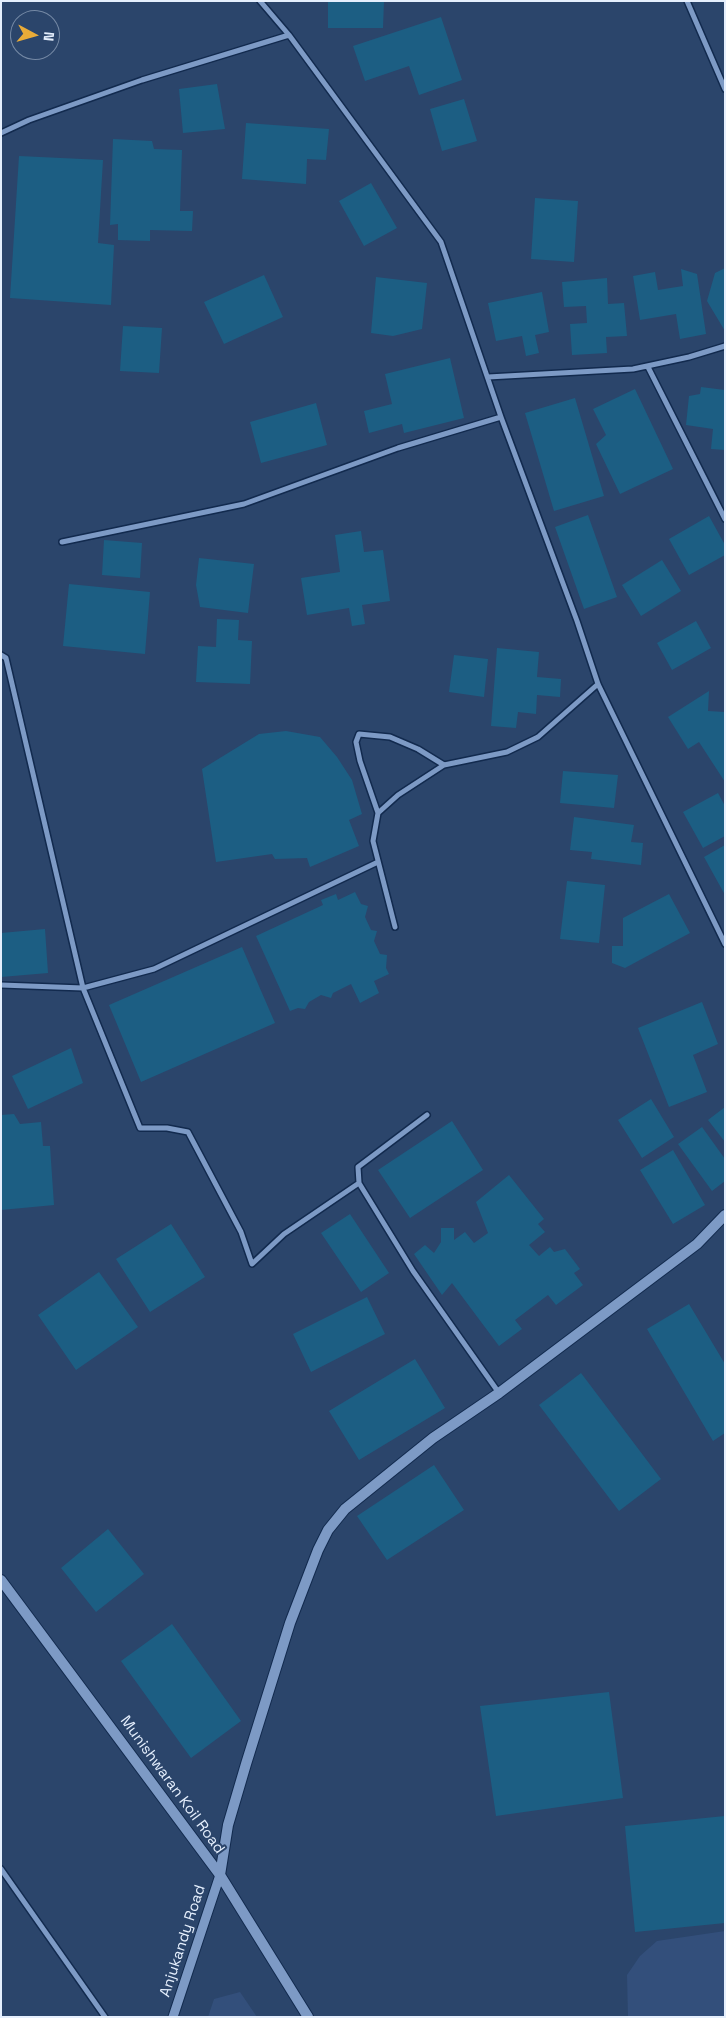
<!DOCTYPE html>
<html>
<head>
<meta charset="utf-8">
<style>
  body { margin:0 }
  #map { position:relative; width:726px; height:2018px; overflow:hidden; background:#2b456b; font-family:"Space Grotesk",sans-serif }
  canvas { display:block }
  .frame { position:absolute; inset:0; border:2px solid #e5effd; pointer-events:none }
  .north { position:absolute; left:10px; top:10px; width:50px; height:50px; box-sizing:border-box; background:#2b456b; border:1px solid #7589a5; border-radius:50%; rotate:96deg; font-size:14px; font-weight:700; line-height:20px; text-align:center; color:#e5effd }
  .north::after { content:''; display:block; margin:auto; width:18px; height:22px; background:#e9ab38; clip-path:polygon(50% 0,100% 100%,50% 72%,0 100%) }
</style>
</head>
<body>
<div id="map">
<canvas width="726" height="2018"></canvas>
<div class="frame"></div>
<div class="north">N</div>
</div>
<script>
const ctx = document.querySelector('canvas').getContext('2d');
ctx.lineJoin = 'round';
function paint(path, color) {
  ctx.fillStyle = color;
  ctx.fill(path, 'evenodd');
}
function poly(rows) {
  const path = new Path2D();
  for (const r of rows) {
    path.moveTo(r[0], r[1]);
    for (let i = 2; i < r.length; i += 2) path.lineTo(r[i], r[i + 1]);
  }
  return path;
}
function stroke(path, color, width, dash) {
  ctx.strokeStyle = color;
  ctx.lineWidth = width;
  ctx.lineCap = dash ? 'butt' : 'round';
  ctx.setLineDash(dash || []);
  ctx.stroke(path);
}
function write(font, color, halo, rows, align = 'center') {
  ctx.font = font + ' "Space Grotesk",sans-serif';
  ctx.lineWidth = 4;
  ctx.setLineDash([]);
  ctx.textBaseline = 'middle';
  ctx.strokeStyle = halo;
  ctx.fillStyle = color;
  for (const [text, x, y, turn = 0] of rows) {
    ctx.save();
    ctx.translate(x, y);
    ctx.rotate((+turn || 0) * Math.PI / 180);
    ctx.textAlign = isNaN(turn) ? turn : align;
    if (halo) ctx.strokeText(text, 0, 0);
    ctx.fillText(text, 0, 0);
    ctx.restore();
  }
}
paint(poly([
  [725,1931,725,2017,628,2017,627,1975,640,1956,657,1941],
  [240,1992,257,2017,208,2017,214,1999]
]), '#334f7b');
paint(poly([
  [328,1,384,1,383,28,328,28],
  [441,17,462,80,419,95,409,66,365,81,353,46],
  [217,84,225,129,183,133,179,89],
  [464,99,477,141,442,151,430,109],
  [246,123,329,129,326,160,307,159,306,184,242,179],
  [113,139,152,141,154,149,182,150,180,211,193,211,192,231,150,230,150,241,118,240,118,224,110,225],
  [19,156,103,160,98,243,114,245,111,305,10,298],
  [371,183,397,228,364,246,339,201],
  [535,198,578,201,574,262,531,259],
  [725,268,725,331,707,301,715,273],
  [681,269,697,274,706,334,680,339,676,314,640,320,633,276,655,272,658,290,683,286],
  [264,275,283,317,224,344,204,302],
  [376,277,427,283,422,329,393,336,371,333],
  [607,278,608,304,624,303,627,336,606,337,607,353,572,355,570,324,587,323,586,306,564,307,562,282],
  [542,292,549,332,535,335,539,353,526,356,522,336,496,341,488,303],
  [123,326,162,328,159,373,120,371],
  [450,358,464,418,404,433,402,424,369,433,364,411,392,404,385,374],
  [701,387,725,390,725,450,711,449,713,429,686,425,689,396,700,394],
  [635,389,673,469,620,494,596,444,606,435,593,409],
  [575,398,604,496,554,511,525,413],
  [316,403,327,445,261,463,250,422],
  [588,515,617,597,584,609,555,527],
  [709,516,725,545,725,555,689,575,669,539],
  [361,531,364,552,383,550,390,601,362,605,365,624,352,626,349,608,307,615,301,578,340,572,335,535],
  [104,540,142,543,140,578,102,575],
  [199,558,254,564,248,613,200,607,196,585],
  [662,560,681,591,641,616,622,585],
  [69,584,150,592,145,654,63,646],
  [217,619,239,620,238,640,252,641,250,684,196,682,198,646,216,647],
  [696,621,711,648,672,670,657,643],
  [497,648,539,652,537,677,561,679,560,697,537,695,536,714,518,712,516,728,491,726],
  [454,655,488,659,484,697,449,692],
  [709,691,708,711,725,712,725,782,699,742,688,749,668,717],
  [286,731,320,737,337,757,352,780,362,814,349,820,359,846,310,867,307,858,275,859,272,854,216,862,202,769,259,734],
  [563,771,618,775,614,808,560,803],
  [718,793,725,806,725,836,703,848,683,812],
  [574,817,634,825,631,842,643,843,641,865,591,859,592,852,570,850],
  [725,845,725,895,704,857],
  [567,881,605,885,599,943,560,939],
  [355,892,361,904,368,906,365,917,371,930,377,931,374,941,380,954,387,955,386,968,389,974,374,981,379,993,360,1003,351,984,333,993,331,998,321,995,309,1002,305,1009,298,1008,290,1011,256,936,323,905,321,900,336,894,338,900],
  [669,894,690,933,625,968,612,963,612,946,623,946,623,918],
  [45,929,48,973,1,977,1,933],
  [242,947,275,1023,141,1082,109,1005],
  [702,1002,718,1044,693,1055,707,1092,669,1107,638,1028],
  [71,1048,83,1083,28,1109,12,1076],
  [651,1099,674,1137,642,1158,618,1120],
  [725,1107,725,1142,708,1120],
  [14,1114,20,1124,41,1122,43,1146,50,1146,54,1205,1,1210,1,1115],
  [452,1121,483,1170,410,1218,378,1170],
  [702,1127,725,1159,725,1181,712,1191,678,1144],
  [673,1150,705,1205,673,1224,640,1170],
  [509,1175,544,1219,538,1224,545,1232,529,1245,539,1256,550,1247,554,1252,565,1249,580,1269,574,1273,583,1285,556,1305,548,1295,515,1320,522,1329,499,1346,452,1283,442,1295,414,1254,425,1245,434,1253,441,1242,441,1228,454,1228,454,1240,465,1232,474,1243,488,1233,476,1202],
  [350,1214,389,1273,361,1292,321,1233],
  [171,1224,205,1277,150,1312,116,1259],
  [99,1272,138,1327,76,1370,38,1315],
  [367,1297,385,1334,311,1372,293,1334],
  [689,1304,725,1364,725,1433,713,1441,647,1329],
  [415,1359,445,1408,359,1460,329,1411],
  [581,1373,661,1479,619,1511,539,1405],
  [434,1465,464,1510,387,1560,357,1516],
  [108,1529,144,1574,96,1612,61,1568],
  [172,1624,241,1721,191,1758,121,1661],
  [609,1692,623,1798,496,1816,480,1706],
  [725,1816,725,1923,635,1932,625,1826]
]), '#1c5e83');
const minor = poly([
  [260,1,289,35,441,242,501,417,577,621,598,684,725,944],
  [687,1,725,89],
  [1,133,29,120,142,80,289,35],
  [648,367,725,519],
  [488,377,633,369,689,357,725,346],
  [62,542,244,504,398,448,501,417],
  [1,655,6,658,83,988,140,1128,167,1128,188,1132,241,1232,252,1264,284,1234,359,1183],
  [378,813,398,795,444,765,507,752,538,737,598,684],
  [395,927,373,841,378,813,360,761,356,742,359,734,390,737,418,749,444,765],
  [1,985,83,988,154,969,378,862],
  [427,1115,358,1167,359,1183,413,1271,499,1393],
  [1,1869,105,2017]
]);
const tertiary = poly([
  [173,2017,220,1875]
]);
const secondary = poly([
  [1,1580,220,1875,308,2017],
  [220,1875,228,1825,246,1764,290,1623,318,1550,328,1530,345,1509,433,1438,499,1393,697,1244,725,1215]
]);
stroke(minor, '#122a4e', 8);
stroke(tertiary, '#122a4e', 11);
stroke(secondary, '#122a4e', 12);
stroke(minor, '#7d9ac5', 5);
stroke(tertiary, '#7d9ac5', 9);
stroke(secondary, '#7d9ac5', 10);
write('15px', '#e5effd', '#2b456b', [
  ["Munishwaran Koil Road",172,1785,54],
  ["Anjukandy Road",183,1941,-72]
]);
</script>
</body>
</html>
